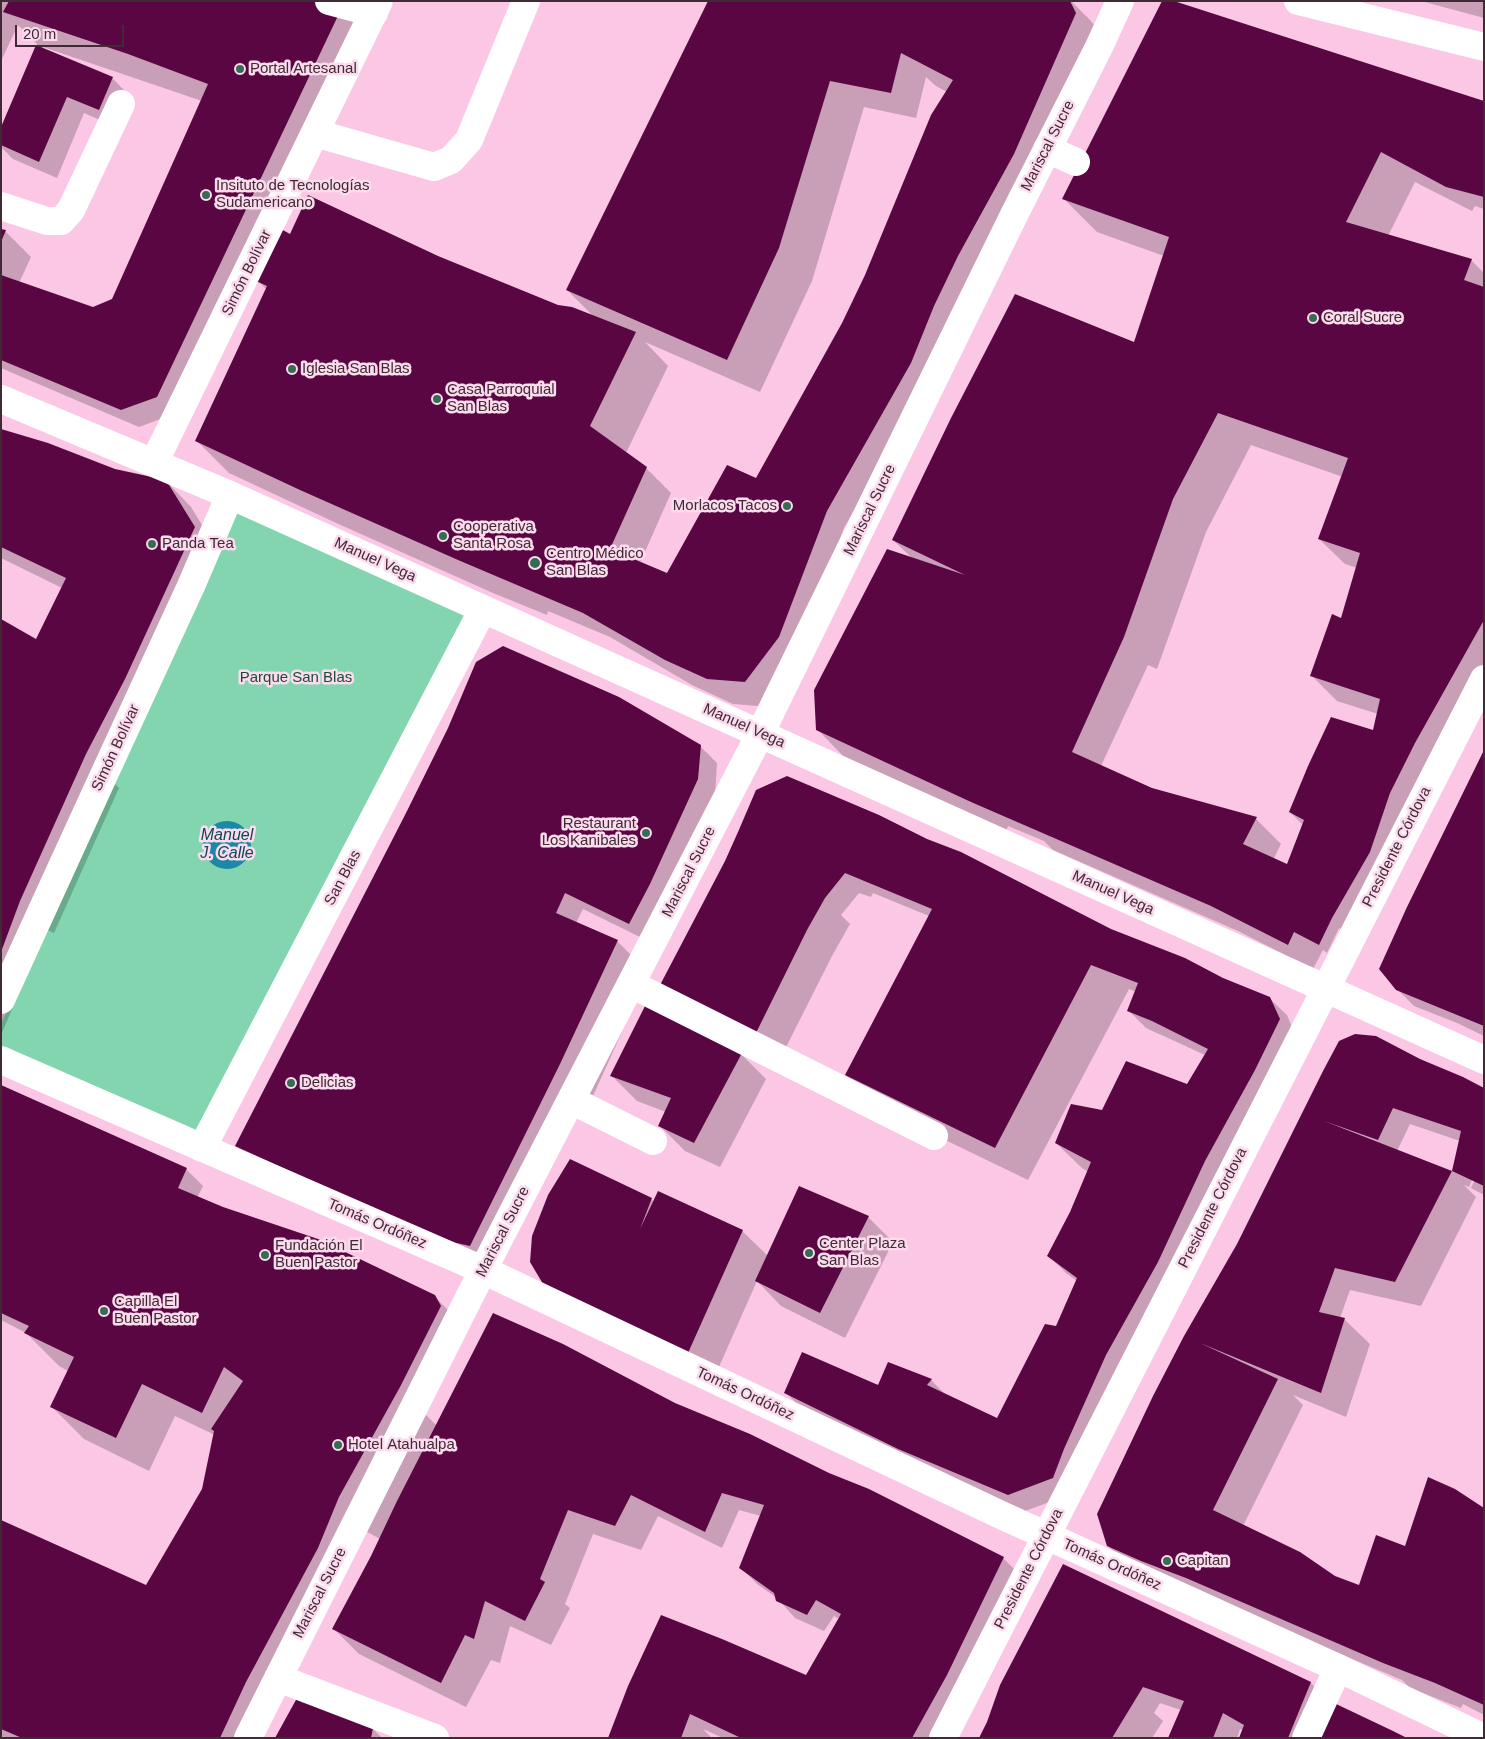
<!DOCTYPE html>
<html>
<head>
<meta charset="utf-8">
<style>
  body { margin:0 }
  #map { position:relative; width:1485px; height:1739px; overflow:hidden; background:#fcc6e5; font-family:Helvetica,sans-serif }
  canvas { display:block }
  .frame { position:absolute; inset:0; border:2px solid #3f2a36; pointer-events:none }
  .scale { position:absolute; left:15px; top:25px; width:109px; height:22px; box-sizing:border-box; border:2px solid #3f2a36; border-top:0; padding-left:6px; font-size:15px; line-height:18px; white-space:nowrap; color:#3f2a36; -webkit-text-stroke:4px #fcdbed; paint-order:stroke }
</style>
</head>
<body>
<div id="map">
<canvas width="1485" height="1739"></canvas>
<div class="frame"></div>
<div class="scale">20 m</div>
</div>
<script>
const ctx = document.querySelector('canvas').getContext('2d');
ctx.lineJoin = 'round';
function paint(path, color) {
  ctx.fillStyle = color;
  ctx.fill(path, 'evenodd');
}
function poly(rows) {
  const path = new Path2D();
  for (const r of rows) {
    if (r.length === 3) {
      path.moveTo(r[0] + r[2], r[1]);
      path.arc(r[0], r[1], r[2], 0, 2 * Math.PI);
      continue;
    }
    path.moveTo(r[0], r[1]);
    for (let i = 2; i < r.length; i += 2) path.lineTo(r[i], r[i + 1]);
  }
  return path;
}
function stroke(path, color, width, dash) {
  ctx.strokeStyle = color;
  ctx.lineWidth = width;
  ctx.lineCap = dash ? 'butt' : 'round';
  ctx.setLineDash(dash || []);
  ctx.stroke(path);
}
function write(font, color, halo, rows, align = 'center') {
  ctx.font = font + ' Helvetica,sans-serif';
  ctx.lineWidth = 5;
  ctx.setLineDash([]);
  ctx.textBaseline = 'middle';
  ctx.strokeStyle = halo;
  ctx.fillStyle = color;
  for (const [text, x, y, turn = 0] of rows) {
    ctx.save();
    ctx.translate(x, y);
    ctx.rotate((+turn || 0) * Math.PI / 180);
    ctx.textAlign = isNaN(turn) ? turn : align;
    if (halo) ctx.strokeText(text, 0, 0);
    ctx.fillText(text, 0, 0);
    ctx.restore();
  }
}
paint(poly([
  [235,511,463,612,467,619,197,1135,1,1051,1,1024,229,518]
]), '#82d5af');
paint(poly([
  [227,845,24]
]), '#1c88a8');
paint(poly([
  [1,1,394,1,324,146,304,139,174,414,139,427,1,368,1,230,6,232,31,257,19,283,93,308,113,300,202,101,43,47,42,49,112,78,129,95,116,127,84,113,57,178,13,159,1,147,1,130,37,44,18,25,1,61],
  [710,1,1071,1,1091,21,1102,36,927,380,844,528,795,655,770,707,733,704,692,685,610,637,548,611,547,615,493,593,334,522,229,473,196,440,267,290,258,281,291,235,437,257,558,307,594,317,567,290],
  [926,77,936,86,947,92,844,324,756,479,667,574,640,563,671,493,646,468,626,453,668,366,645,342,760,392,812,281,864,107,916,118],
  [1421,1,1484,1,1484,18],
  [1484,102,1484,209,1475,206,1472,211,1415,182,1388,236,1471,260,1484,273,1484,691,1349,934,1339,928,1327,953,1323,950,1313,969,1238,931,1053,850,1044,841,1008,826,1005,834,850,763,817,729,913,559,893,540,1134,344,1164,256,1097,232,1064,199],
  [1251,445,1343,477,1319,539,1345,564,1357,568,1342,619,1312,676,1337,701,1378,714,1374,732,1290,812,1303,825,1293,869,1273,860,1281,844,1256,819,1152,789,1101,766,1148,665,1157,669,1206,532],
  [1,431,114,470,166,481,191,507,219,553,111,780,119,788,54,933,45,929,33,961,1,1035,1,620,37,641,62,588,1,558],
  [700,746,717,763,715,796,646,940,583,909,576,923,617,941,634,958,631,1012,593,1096,574,1087,487,1262,253,1163,236,1146],
  [1484,753,1484,1036,1457,1023,1414,1006,1397,989],
  [740,833,1110,930,1269,998,1287,1015,1296,1037,1069,1495,1025,1511,802,1409,785,1392,931,1380,946,1395,998,1419,1057,1327,1077,1281,1066,1273,1049,1256,1071,1213,1088,1172,1082,1168,1056,1143,1103,1112,1187,1085,1205,1055,1146,1028,1129,1011,1136,992,1129,989,1028,1180,879,1108,846,1075,929,916,873,893,871,897,859,893,841,915,850,924,832,956,779,1061,685,1012],
  [1375,1037,1484,1153,1469,1187,1464,1185,1476,1197,1421,1306,1350,1290,1340,1318,1344,1319,1370,1344,1346,1417,1293,1395,1303,1405,1243,1526,1335,1577,1360,1587,1406,1548,1484,1510,1484,1715,1463,1704,1461,1708,1410,1688,1402,1680,1125,1563,1108,1546,1154,1396],
  [1410,1124,1460,1141,1452,1172,1397,1151],
  [741,1054,766,1079,720,1167,685,1151,660,1126,666,1112,637,1101,611,1075],
  [1,1086,186,1169,203,1186,197,1198,434,1296,452,1314,416,1405,437,1426,675,1405,828,1475,869,1490,1003,1558,1020,1575,951,1738,723,1738,703,1729,712,1738,609,1738,806,1677,839,1619,834,1616,824,1631,795,1618,777,1598,757,1584,740,1567,761,1516,739,1510,722,1548,658,1516,641,1550,593,1534,565,1604,570,1608,551,1645,510,1626,500,1663,491,1660,466,1707,359,1654,334,1629,380,1539,362,1529,256,1738,1,1737,1,1522,146,1587,203,1489,215,1435,175,1416,149,1471,84,1439,51,1406,68,1371,59,1366,26,1333,1,1320],
  [1484,1159,1484,1195,1471,1188],
  [651,1199,654,1202,742,1231,768,1256,868,1217,893,1242,845,1338,781,1306,757,1281,714,1378,573,1314],
  [1120,1594,1311,1683,1328,1700,1312,1738,1240,1738,1243,1730,1240,1729,1237,1738,1169,1738,1181,1710,1160,1703,1154,1713,1163,1721,1152,1738,981,1738],
  [373,1729,382,1738,276,1738]
]), '#0003');
paint(poly([
  [9,1,345,1,157,397,121,410,1,360,1,275,93,307,112,299,208,84,128,54,3,12],
  [708,1,1070,1,1076,13,1014,154,958,256,934,306,911,363,827,511,779,637,745,682,707,679,665,660,583,613,458,560,300,490,195,441,267,286,256,281,281,229,290,234,308,195,438,256,558,305,572,307,636,332,590,426,647,467,610,549,667,573,727,465,756,478,842,323,865,275,931,115,953,80,901,53,891,93,830,81,779,248,727,360,566,290],
  [1162,1,1174,1,1484,101,1484,197,1446,187,1381,152,1346,222,1472,259,1464,280,1484,287,1484,620,1415,743,1390,793,1370,852,1332,918,1319,945,1294,932,1288,945,1211,906,971,802,816,730,814,690,887,549,965,575,892,540,951,418,1015,294,1134,342,1169,237,1062,199],
  [1218,413,1348,458,1318,539,1360,553,1341,618,1332,614,1310,676,1380,699,1373,730,1331,717,1308,766,1289,812,1304,820,1287,864,1243,844,1257,817,1152,788,1072,752,1124,637,1173,499],
  [36,45,113,77,99,110,67,97,39,162,1,145,1,127],
  [1,229,6,230,1,242],
  [1,429,48,443,115,469,166,480,195,527,125,679,86,754,20,901,1,952,1,619,36,639,66,578,1,547],
  [503,646,619,697,701,745,698,779,650,884,629,924,565,893,556,913,618,940,560,1064,470,1246,452,1242,377,1211,235,1146,405,815,448,728,476,662],
  [1484,750,1484,1026,1396,990,1379,969,1407,907],
  [787,776,879,815,927,839,961,852,1111,929,1185,958,1223,978,1270,997,1280,1019,1255,1070,1205,1161,1158,1262,1106,1355,1064,1449,1053,1478,1008,1495,898,1449,784,1393,802,1352,878,1385,888,1362,932,1379,927,1385,997,1418,1045,1324,1056,1326,1077,1278,1047,1256,1070,1212,1091,1162,1055,1143,1071,1104,1102,1110,1126,1061,1187,1084,1208,1049,1152,1021,1127,1011,1138,983,1091,965,995,1148,845,1075,932,909,845,873,825,898,807,930,754,1037,659,987,725,861,738,832,756,790],
  [648,1000,742,1053,694,1143,658,1126,671,1098,610,1076],
  [1355,1034,1376,1036,1420,1059,1463,1077,1484,1088,1484,1186,1452,1171,1461,1131,1393,1108,1378,1140,1324,1121,1452,1171,1395,1282,1335,1268,1319,1312,1345,1318,1321,1393,1200,1343,1278,1379,1213,1510,1300,1552,1335,1576,1359,1585,1376,1535,1405,1546,1428,1477,1455,1489,1484,1508,1484,1705,1435,1683,1383,1663,1186,1578,1141,1561,1107,1546,1097,1514,1153,1396,1184,1336,1237,1244,1323,1071,1339,1041],
  [1,1085,187,1168,178,1188,223,1207,318,1239,435,1295,441,1306,400,1387,339,1497,318,1548,246,1682,220,1738,22,1738,1,1729,1,1520,146,1585,202,1489,214,1431,211,1429,243,1381,224,1367,202,1413,142,1384,116,1438,50,1407,74,1357,24,1333,29,1326,1,1313],
  [570,1159,652,1198,640,1229,658,1191,743,1230,688,1353,546,1289,530,1262,532,1236,548,1195],
  [799,1186,869,1216,820,1313,755,1281],
  [493,1313,563,1344,675,1403,750,1434,829,1473,869,1489,1004,1557,947,1675,912,1738,741,1738,690,1714,681,1738,608,1738,628,1686,661,1615,722,1639,806,1675,841,1614,816,1600,807,1615,776,1601,774,1593,739,1568,764,1505,722,1493,705,1532,631,1495,615,1526,568,1510,540,1579,545,1582,525,1621,485,1601,474,1639,465,1635,441,1683,332,1629,371,1556,397,1501],
  [1063,1564,1311,1682,1288,1738,1239,1738,1244,1725,1223,1713,1213,1738,1168,1738,1184,1701,1143,1687,1112,1738,979,1738,987,1722,1000,1685],
  [297,1698,373,1728,371,1738,275,1738],
  [1334,1703,1393,1731,1407,1738,1317,1738]
]), '#5a0642');
stroke(poly([
  [329,1,374,13],
  [1298,1,1484,47],
  [315,133,434,167,451,160,469,140,526,1],
  [1047,149,1076,162],
  [1,206,47,221,61,221,71,210,121,104],
  [1,399,230,495,1484,1060],
  [154,463,379,1],
  [631,984,934,1136],
  [1,1000,97,790,191,586,230,495],
  [1,1060,483,1270,1001,1515,1338,1668,1484,1738],
  [571,1100,653,1141],
  [202,1148,483,609],
  [278,1678,435,1738],
  [248,1738,483,1270,760,734,1014,215,1099,47,1120,1],
  [943,1738,1484,679],
  [1306,1738,1338,1668]
]), '#fff', 28);
for (const [x, y, r, color] of [
  [240,69,5,"#346c54"],
  [206,195,5,"#346c54"],
  [1313,318,5,"#346c54"],
  [292,369,5,"#346c54"],
  [437,399,5,"#346c54"],
  [787,506,5,"#346c54"],
  [443,536,5,"#346c54"],
  [152,544,5,"#346c54"],
  [535,563,6,"#346c54"],
  [646,833,5,"#346c54"],
  [291,1083,5,"#346c54"],
  [809,1253,5,"#346c54"],
  [265,1255,5,"#346c54"],
  [104,1311,5,"#346c54"],
  [338,1445,5,"#346c54"],
  [1167,1561,5,"#346c54"]
]) {
  const dot = new Path2D();
  dot.arc(x, y, r, 0, 2 * Math.PI);
  ctx.fillStyle = color;
  ctx.fill(dot);
  stroke(dot, '#fcdbed', 2);
}
write('15px', '#3f2a36', '#fcdbed', [
  ["Portal Artesanal",250,69],
  ["Insituto de Tecnologías",216,186],
  ["Sudamericano",216,203],
  ["Coral Sucre",1323,318],
  ["Iglesia San Blas",302,369],
  ["Casa Parroquial",447,390],
  ["San Blas",447,407],
  ["Morlacos Tacos",777,506,"right"],
  ["Cooperativa",453,527],
  ["Santa Rosa",453,544],
  ["Panda Tea",162,544],
  ["Centro Médico",546,554],
  ["San Blas",546,571],
  ["Restaurant",636,824,"right"],
  ["Los Kanibales",636,841,"right"],
  ["Delicias",301,1083],
  ["Center Plaza",819,1244],
  ["San Blas",819,1261],
  ["Fundación El",275,1246],
  ["Buen Pastor",275,1263],
  ["Capilla El",114,1302],
  ["Buen Pastor",114,1319],
  ["Hotel Atahualpa",348,1445],
  ["Capitan",1177,1561]
], 'left');
write('15px', '#3f2a36', '#fcdbed', [
  ["Mariscal Sucre",1048,146,-63],
  ["Simón Bolívar",247,273,-64],
  ["Mariscal Sucre",870,510,-64],
  ["Manuel Vega",375,560,24],
  ["Manuel Vega",744,726,24],
  ["Simón Bolívar",116,748,-65],
  ["Presidente Córdova",1397,847,-63],
  ["Mariscal Sucre",689,872,-63],
  ["San Blas",343,878,-62],
  ["Manuel Vega",1113,893,24],
  ["Presidente Córdova",1213,1208,-63],
  ["Tomás Ordóñez",377,1224,23],
  ["Mariscal Sucre",503,1232,-63],
  ["Tomás Ordóñez",745,1394,25],
  ["Tomás Ordóñez",1112,1565,24],
  ["Presidente Córdova",1029,1569,-63],
  ["Mariscal Sucre",320,1593,-63]
]);
write('15px', '#1a4b37', '#fcdbed', [
  ["Parque San Blas",296,678]
]);
write('italic 16px', '#0e4859', '#fcdbed', [
  ["Manuel",227,836],
  ["J. Calle",227,854]
]);
</script>
</body>
</html>
